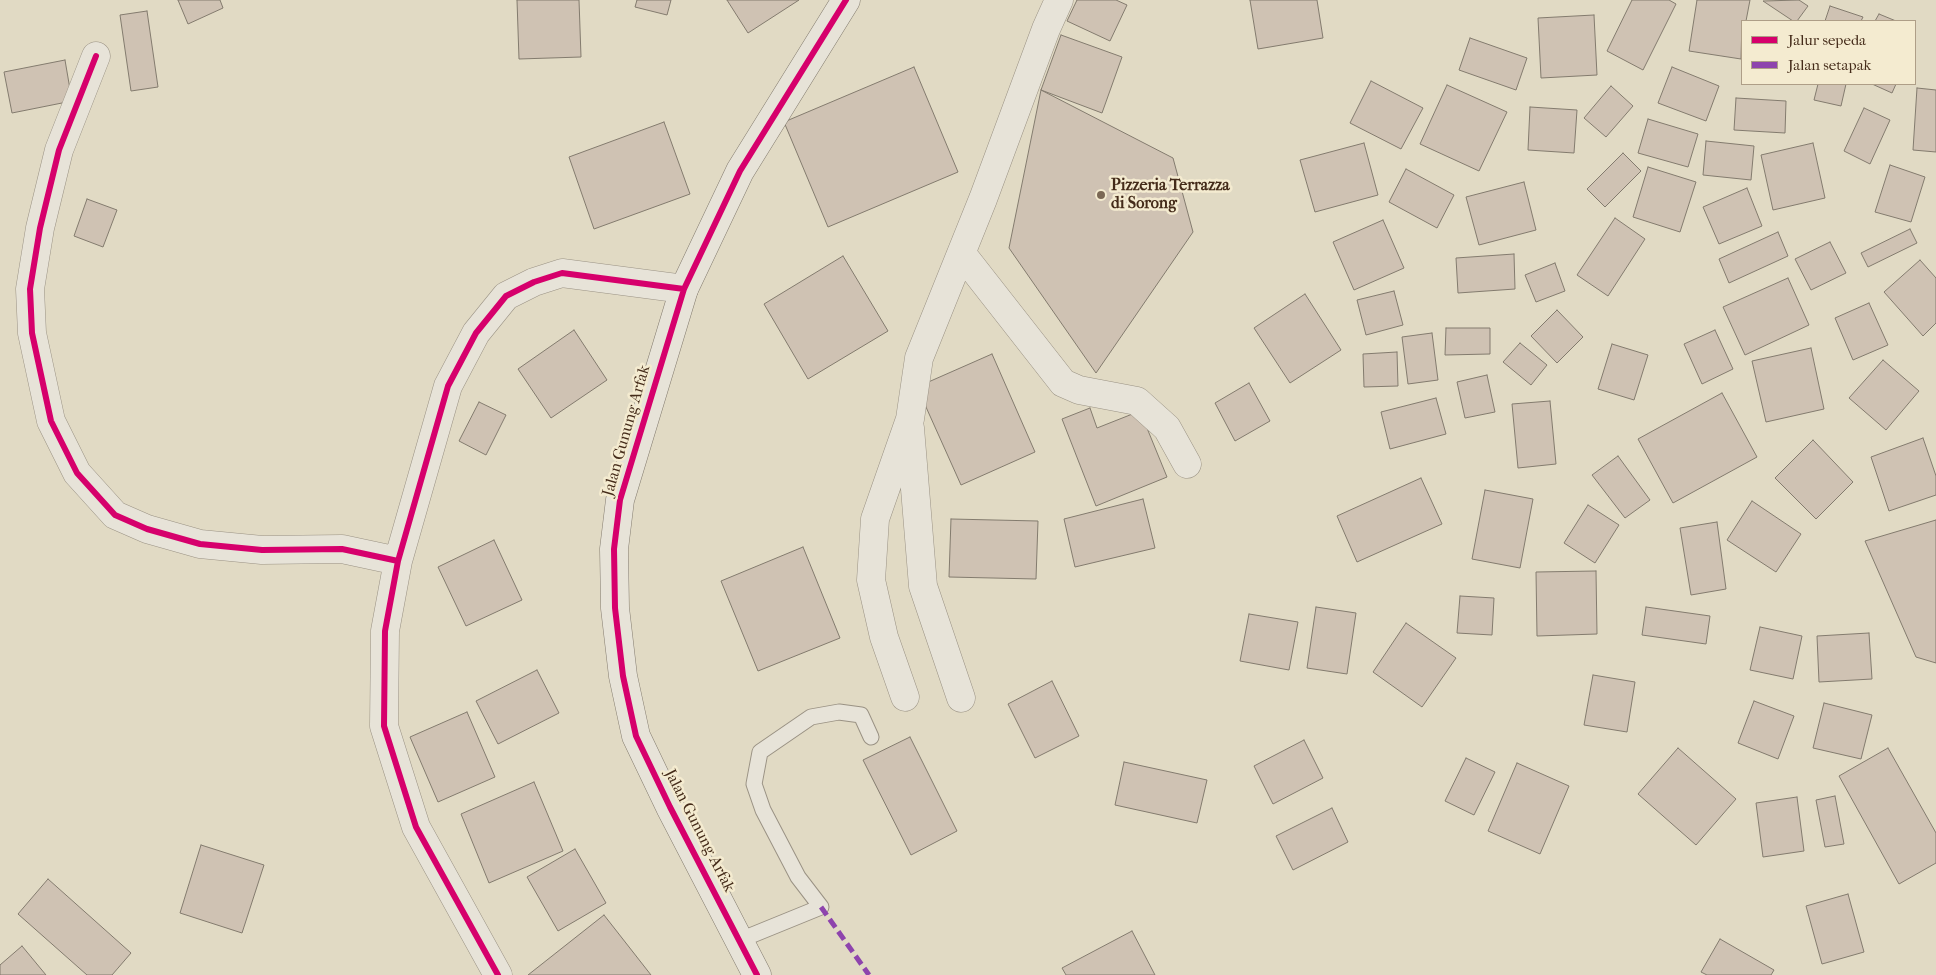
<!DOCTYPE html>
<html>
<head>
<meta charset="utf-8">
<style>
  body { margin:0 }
  #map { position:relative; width:1936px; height:975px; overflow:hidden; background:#e1dac4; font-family:"IM FELL French Canon",serif }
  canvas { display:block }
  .legend { position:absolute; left:1741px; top:20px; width:175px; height:65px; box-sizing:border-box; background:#f4ebd0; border:1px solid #ae9e87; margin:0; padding:6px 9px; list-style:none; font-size:15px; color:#442b19 }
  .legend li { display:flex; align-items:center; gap:10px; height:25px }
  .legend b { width:25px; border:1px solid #ae9e87 }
</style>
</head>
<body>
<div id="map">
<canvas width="1936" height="975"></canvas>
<ul class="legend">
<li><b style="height:6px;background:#d6006c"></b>Jalur sepeda</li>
<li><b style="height:6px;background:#8e44ad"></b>Jalan setapak</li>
</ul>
</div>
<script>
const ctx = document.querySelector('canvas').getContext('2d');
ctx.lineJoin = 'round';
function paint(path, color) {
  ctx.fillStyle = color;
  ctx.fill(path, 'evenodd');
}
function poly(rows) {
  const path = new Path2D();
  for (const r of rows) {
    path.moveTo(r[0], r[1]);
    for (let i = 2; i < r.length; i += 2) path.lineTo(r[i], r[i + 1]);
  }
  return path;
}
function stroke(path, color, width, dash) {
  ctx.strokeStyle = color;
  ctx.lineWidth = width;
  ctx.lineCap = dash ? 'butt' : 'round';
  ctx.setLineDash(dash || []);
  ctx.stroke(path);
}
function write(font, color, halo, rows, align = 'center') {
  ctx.font = font + ' "IM FELL French Canon",serif';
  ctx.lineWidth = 5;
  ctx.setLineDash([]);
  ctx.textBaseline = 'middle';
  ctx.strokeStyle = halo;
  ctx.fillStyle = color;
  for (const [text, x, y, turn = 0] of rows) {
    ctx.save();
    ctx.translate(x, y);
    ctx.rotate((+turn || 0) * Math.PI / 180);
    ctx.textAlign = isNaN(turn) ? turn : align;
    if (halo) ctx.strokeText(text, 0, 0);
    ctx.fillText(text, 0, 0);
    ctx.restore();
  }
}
const building = poly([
  [178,0,220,0,223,8,188,24,178,0],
  [517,0,579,0,581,57,519,59,517,0],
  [637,0,671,0,667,15,635,7,637,0],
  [727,0,799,0,748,33,727,0],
  [1077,0,1116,0,1127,5,1110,41,1067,21,1077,0],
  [1250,0,1317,0,1323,38,1258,49,1250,0],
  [1632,0,1669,0,1676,4,1643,70,1607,51,1632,0],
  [1697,0,1750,0,1746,21,1742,21,1741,59,1689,51,1697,0],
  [1799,0,1808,6,1797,21,1793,21,1763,1,1799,0],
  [1830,6,1863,17,1861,21,1825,21,1830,6],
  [147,11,158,87,131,91,120,15,147,11],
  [1879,14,1896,21,1875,21,1879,14],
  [1594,15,1597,75,1541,78,1538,18,1594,15],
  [1061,35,1122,57,1102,113,1041,90,1061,35],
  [1470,38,1527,58,1516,90,1459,70,1470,38],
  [65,60,72,101,12,113,4,72,65,60],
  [914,67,958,172,828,227,784,122,914,67],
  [1672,67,1719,86,1706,121,1658,103,1672,67],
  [1371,81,1423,108,1401,149,1350,123,1371,81],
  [1818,84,1846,84,1841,106,1814,100,1818,84],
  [1872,84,1896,84,1892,93,1872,84],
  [1447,85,1507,112,1479,171,1420,144,1447,85],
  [1611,86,1633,106,1606,137,1584,118,1611,86],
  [1917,88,1936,90,1936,152,1913,150,1917,88],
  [1041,90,1173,158,1193,232,1096,373,1009,248,1041,90],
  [1736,98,1786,101,1785,133,1734,130,1736,98],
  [1530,107,1577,110,1574,153,1528,150,1530,107],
  [1864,108,1890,120,1870,164,1844,151,1864,108],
  [1648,119,1698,134,1688,167,1638,153,1648,119],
  [664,122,690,194,594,229,569,157,664,122],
  [1706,141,1754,146,1751,180,1703,175,1706,141],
  [1364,143,1378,195,1315,212,1300,160,1364,143],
  [1813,143,1825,198,1773,210,1761,155,1813,143],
  [1623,153,1641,171,1605,207,1587,189,1623,153],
  [1890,165,1925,177,1911,222,1875,212,1890,165],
  [1648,167,1696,182,1680,232,1633,217,1648,167],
  [1406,169,1454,195,1437,228,1389,202,1406,169],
  [1524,182,1536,230,1479,245,1466,197,1524,182],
  [1747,188,1762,226,1719,244,1703,207,1747,188],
  [87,199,117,210,103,247,74,236,87,199],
  [1615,218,1645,239,1608,296,1577,275,1615,218],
  [1383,220,1404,268,1354,290,1333,242,1383,220],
  [1910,229,1917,243,1868,267,1861,253,1910,229],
  [1778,232,1788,256,1729,283,1719,259,1778,232],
  [1830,242,1846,273,1811,290,1795,259,1830,242],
  [1514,254,1515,289,1458,293,1456,258,1514,254],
  [843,256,888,331,808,379,764,304,843,256],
  [1920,260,1936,278,1936,323,1923,336,1884,292,1920,260],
  [1555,263,1565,291,1536,302,1525,275,1555,263],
  [1788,278,1809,325,1745,355,1723,307,1788,278],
  [1394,291,1403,325,1366,335,1357,300,1394,291],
  [1305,294,1341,350,1290,383,1254,328,1305,294],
  [1869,303,1888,345,1853,360,1835,318,1869,303],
  [1557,310,1583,337,1557,363,1531,336,1557,310],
  [1446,328,1490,328,1490,354,1445,355,1446,328],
  [574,330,607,380,551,418,518,369,574,330],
  [1715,330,1733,369,1702,384,1684,344,1715,330],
  [1432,333,1438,380,1408,384,1402,337,1432,333],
  [1520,343,1547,365,1531,385,1503,362,1520,343],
  [1612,344,1648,355,1634,400,1598,389,1612,344],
  [1811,348,1824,409,1766,422,1752,361,1811,348],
  [1397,352,1398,386,1364,387,1363,354,1397,352],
  [992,354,1035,452,961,485,917,387,992,354],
  [1883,360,1919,391,1886,430,1849,398,1883,360],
  [1487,375,1495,412,1465,418,1457,382,1487,375],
  [1249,383,1270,421,1235,441,1215,403,1249,383],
  [1722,393,1757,457,1673,503,1638,439,1722,393],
  [1436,398,1446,434,1390,449,1381,412,1436,398],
  [1550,401,1556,464,1518,468,1512,404,1550,401],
  [479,402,506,415,486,455,459,441,479,402],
  [1090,408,1097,428,1140,411,1167,477,1096,506,1062,419,1090,408],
  [1923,438,1936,476,1936,495,1889,511,1871,457,1923,438],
  [1813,440,1853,482,1816,519,1775,478,1813,440],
  [1618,456,1650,500,1625,518,1592,475,1618,456],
  [1421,478,1442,524,1357,562,1337,516,1421,478],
  [1485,490,1533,499,1520,568,1472,559,1485,490],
  [1143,499,1155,548,1075,567,1064,519,1143,499],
  [1752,501,1801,534,1776,572,1727,540,1752,501],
  [1588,505,1619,525,1595,563,1564,543,1588,505],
  [951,519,1038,521,1036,579,949,577,951,519],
  [1936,520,1936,663,1916,657,1865,541,1936,520],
  [1717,522,1726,589,1691,595,1680,528,1717,522],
  [494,540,522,600,466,626,438,567,494,540],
  [803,547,840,638,758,671,721,581,803,547],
  [1596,571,1597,634,1537,636,1536,572,1596,571],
  [1460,596,1494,598,1492,635,1457,633,1460,596],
  [1316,607,1356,613,1347,674,1307,668,1316,607],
  [1646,607,1710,616,1706,644,1642,635,1646,607],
  [1249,614,1298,622,1289,670,1240,661,1249,614],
  [1406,623,1456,658,1422,707,1373,672,1406,623],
  [1760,627,1802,636,1793,679,1750,670,1760,627],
  [1869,633,1872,679,1819,682,1817,636,1869,633],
  [537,670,559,713,498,744,476,701,537,670],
  [1593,675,1635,682,1627,732,1584,725,1593,675],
  [1052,681,1079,736,1035,758,1008,704,1052,681],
  [1754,701,1794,716,1778,759,1738,743,1754,701],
  [1824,703,1872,715,1861,759,1813,748,1824,703],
  [467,712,495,777,438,802,410,737,467,712],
  [910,737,957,831,911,855,863,760,910,737],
  [1304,740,1323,778,1273,804,1254,766,1304,740],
  [1678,748,1736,799,1696,845,1638,794,1678,748],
  [1888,748,1936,833,1936,863,1899,884,1839,776,1888,748],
  [1466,758,1495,772,1474,815,1445,801,1466,758],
  [1124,762,1207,780,1197,823,1115,805,1124,762],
  [1517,763,1569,786,1540,854,1488,831,1517,763],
  [534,782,563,851,489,883,461,814,534,782],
  [1835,796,1844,844,1825,847,1816,800,1835,796],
  [1797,797,1804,851,1763,857,1756,803,1797,797],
  [1332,808,1348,842,1293,870,1276,836,1332,808],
  [201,845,264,865,242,933,180,913,201,845],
  [575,849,606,903,558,931,527,877,575,849],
  [48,879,131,953,112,975,87,975,18,914,48,879],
  [1848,894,1864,952,1822,964,1806,906,1848,894],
  [604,915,651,975,528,975,604,915],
  [1132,931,1155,975,1066,975,1062,968,1132,931],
  [1720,939,1774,970,1771,975,1707,975,1701,972,1720,939],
  [22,946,46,975,0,975,0,965,22,946]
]);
paint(building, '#cfc2b3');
stroke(building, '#837b6e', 1);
const lane = poly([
  [740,940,821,907,798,877,763,810,754,784,760,752,811,717,839,712,861,715,871,737]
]);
const street = poly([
  [96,56,59,150,40,228,30,289,32,333,51,421,77,473,115,515,147,529,200,544,262,550,342,549,398,561],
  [962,254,1063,383,1079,390,1137,401,1167,428,1187,464],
  [910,428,923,586,961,698],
  [905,697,884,637,871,580,875,519,910,419,919,358,983,199,1046,29,1059,0],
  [498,975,416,827,384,726,385,631,398,561,448,386,476,333,506,296,534,282,562,273,684,289]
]);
const secondary = poly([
  [757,975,670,807,636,736,623,676,615,608,614,549,620,500,684,289,740,171,846,0]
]);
stroke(lane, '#9a9284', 17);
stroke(street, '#9a9284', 29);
stroke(secondary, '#837b6e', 29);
stroke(lane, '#e7e3d8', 15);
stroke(street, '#e7e3d8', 28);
stroke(secondary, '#e7e3d8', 28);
stroke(poly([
  [821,907,869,975]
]), '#8e44ad', 5, [10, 5]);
stroke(poly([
  [96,56,59,150,40,228,30,289,32,333,51,421,77,473,115,515,147,529,200,544,262,550,342,549,398,561],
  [498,975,416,827,384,726,385,631,398,561,448,386,476,333,506,296,534,282,562,273,684,289],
  [757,975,670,807,636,736,623,676,615,608,614,549,620,500,684,289,740,171,846,0]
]), '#d6006c', 6);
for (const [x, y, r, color] of [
  [1101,195,5,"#7b6855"]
]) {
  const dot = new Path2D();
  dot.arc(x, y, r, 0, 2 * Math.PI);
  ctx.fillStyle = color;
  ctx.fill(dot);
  stroke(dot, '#f4ebd0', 2);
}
write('bold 16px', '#442b19', '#f4ebd0', [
  ["Pizzeria Terrazza",1111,186],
  ["di Sorong",1111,204]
], 'left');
write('16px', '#442b19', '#f4ebd0', [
  ["Jalan Gunung Arfak",627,431,-74],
  ["Jalan Gunung Arfak",699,831,63]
]);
</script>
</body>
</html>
